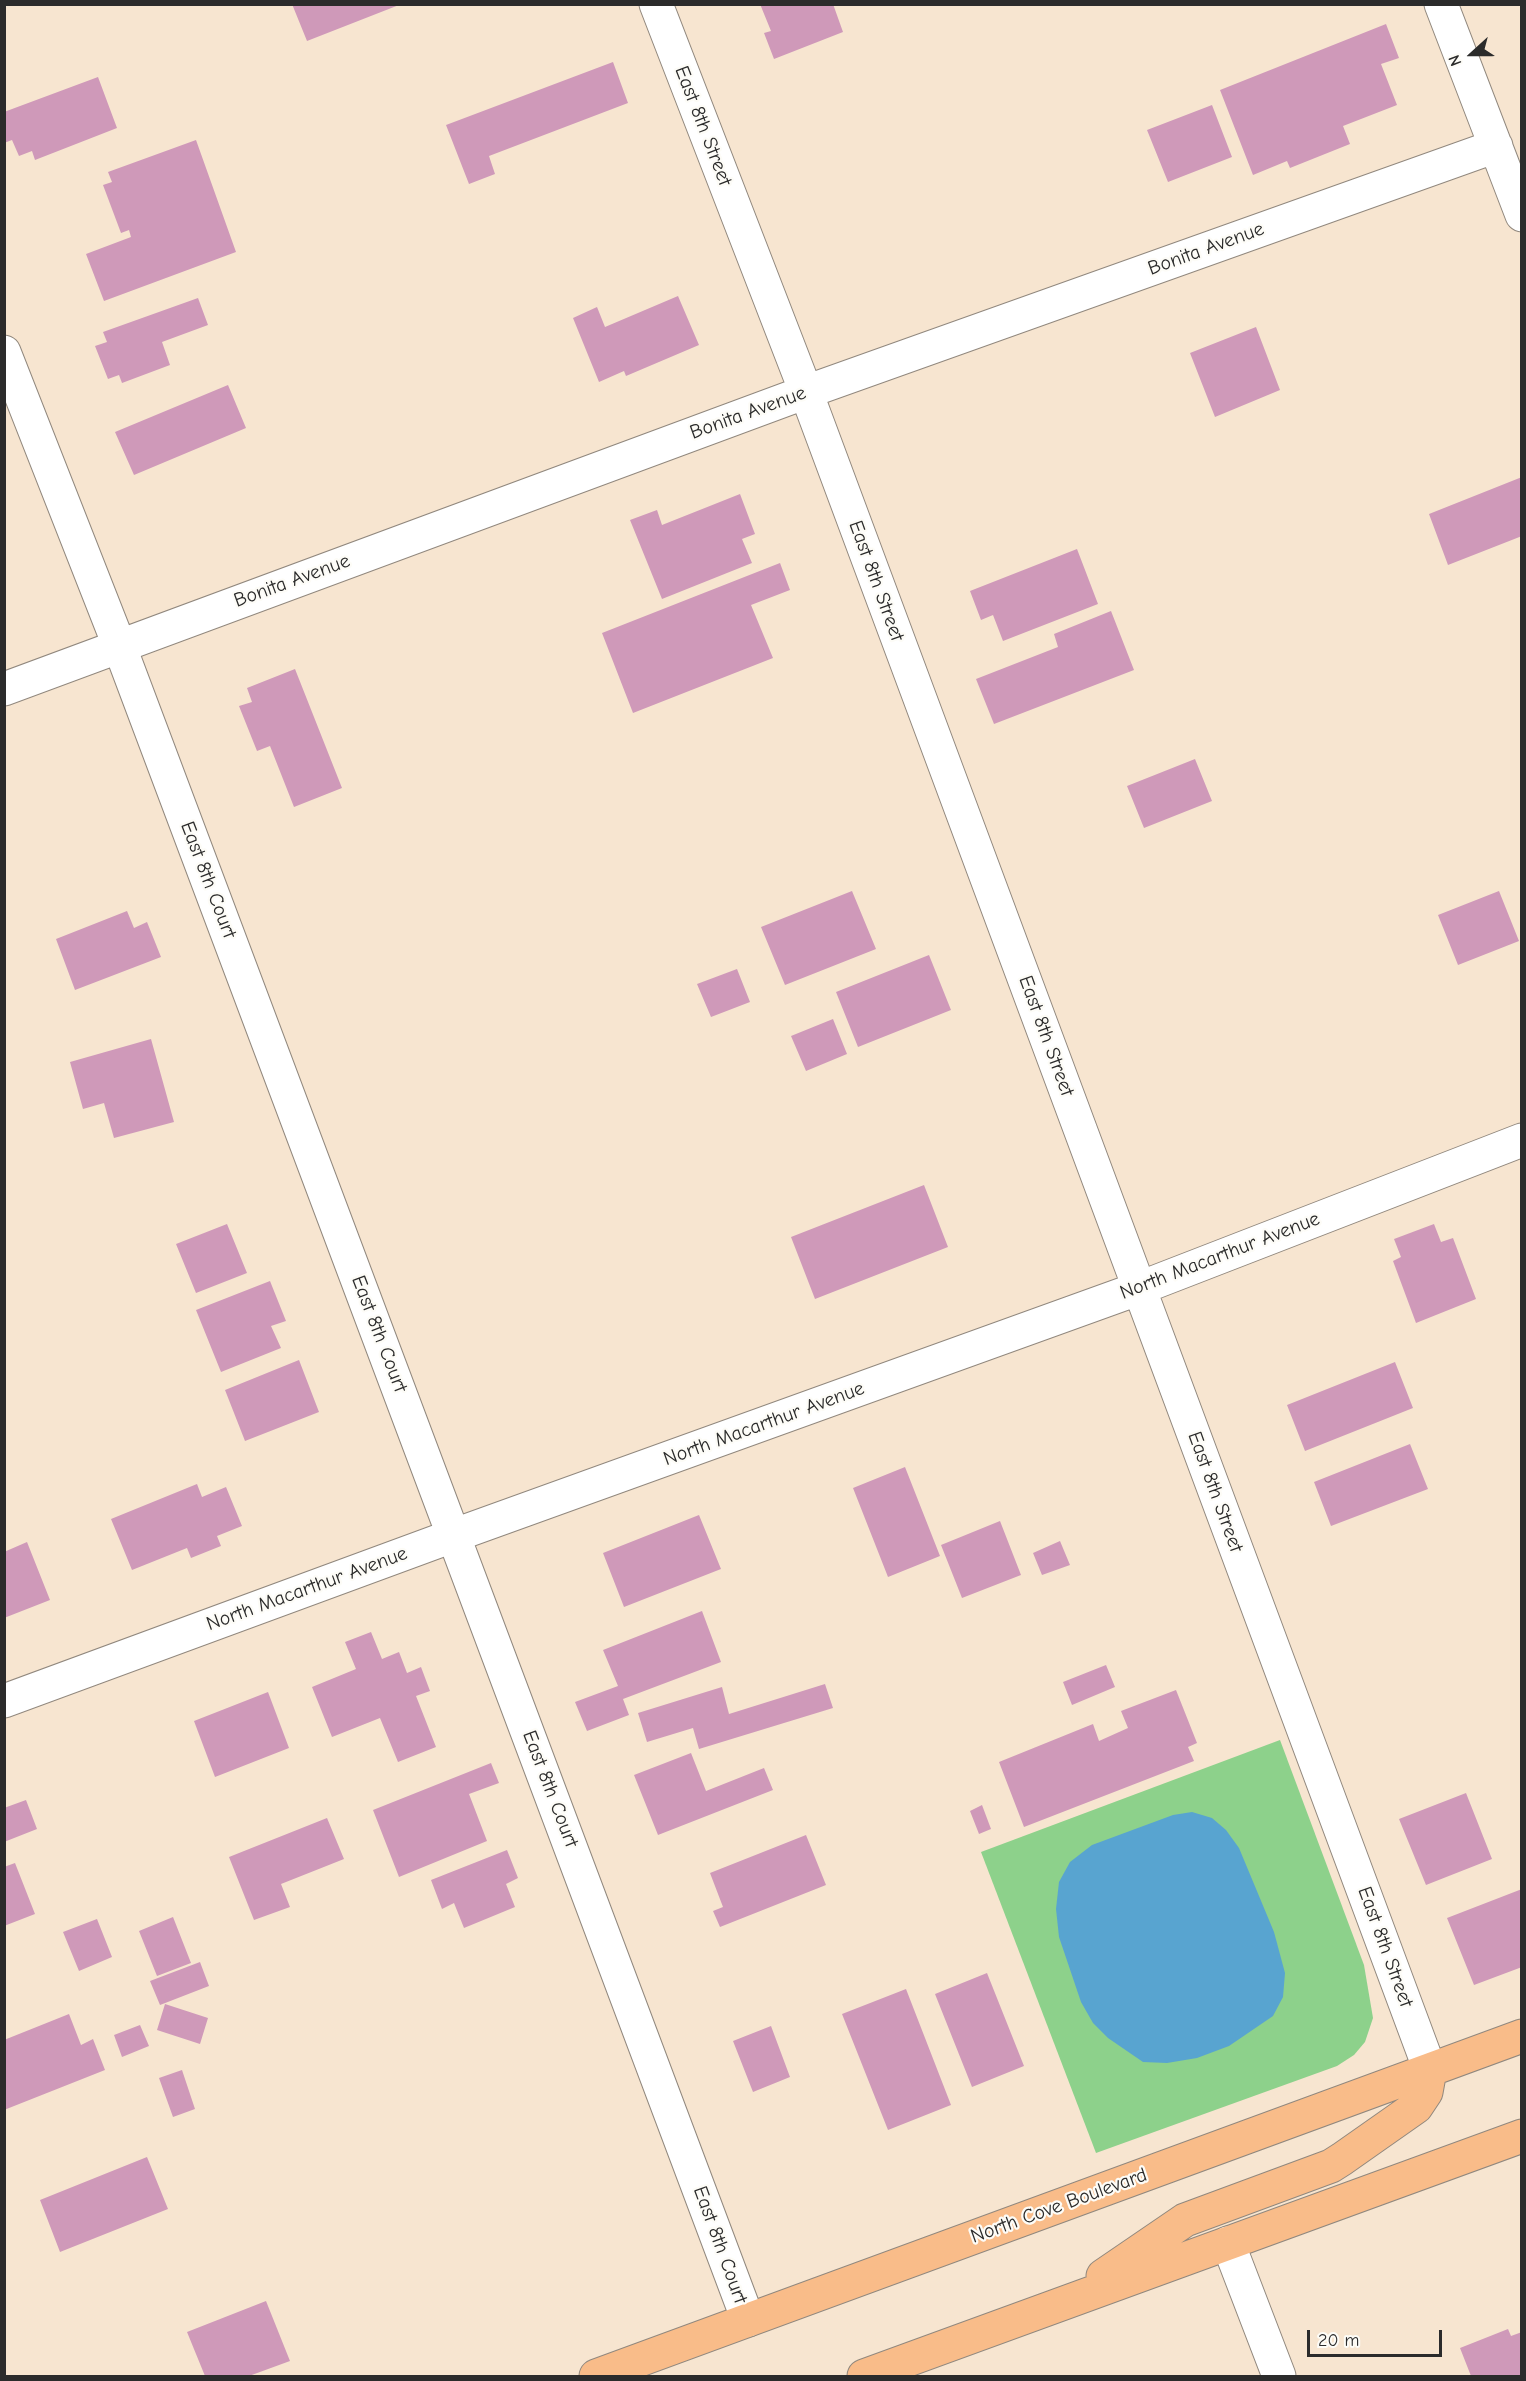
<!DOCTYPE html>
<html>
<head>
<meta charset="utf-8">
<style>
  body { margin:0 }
  #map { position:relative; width:1526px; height:2381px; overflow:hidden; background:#f7e5d0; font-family:"Comic Neue",sans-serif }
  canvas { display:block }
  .frame { position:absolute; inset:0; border:6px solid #2b2b2b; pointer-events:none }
  .north { position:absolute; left:1442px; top:24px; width:60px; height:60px; -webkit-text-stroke:4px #fdfcf7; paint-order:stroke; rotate:249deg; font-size:16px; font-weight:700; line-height:24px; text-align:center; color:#2b2b2b }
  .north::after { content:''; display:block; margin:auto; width:21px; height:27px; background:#2b2b2b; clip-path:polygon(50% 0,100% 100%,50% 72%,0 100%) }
  .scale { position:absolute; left:1307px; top:2330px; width:135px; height:27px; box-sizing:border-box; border:3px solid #2b2b2b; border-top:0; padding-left:8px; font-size:18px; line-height:21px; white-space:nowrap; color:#2b2b2b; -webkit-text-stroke:4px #fdfcf7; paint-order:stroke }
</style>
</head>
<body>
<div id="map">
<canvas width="1526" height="2381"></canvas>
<div class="frame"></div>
<div class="north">N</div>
<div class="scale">20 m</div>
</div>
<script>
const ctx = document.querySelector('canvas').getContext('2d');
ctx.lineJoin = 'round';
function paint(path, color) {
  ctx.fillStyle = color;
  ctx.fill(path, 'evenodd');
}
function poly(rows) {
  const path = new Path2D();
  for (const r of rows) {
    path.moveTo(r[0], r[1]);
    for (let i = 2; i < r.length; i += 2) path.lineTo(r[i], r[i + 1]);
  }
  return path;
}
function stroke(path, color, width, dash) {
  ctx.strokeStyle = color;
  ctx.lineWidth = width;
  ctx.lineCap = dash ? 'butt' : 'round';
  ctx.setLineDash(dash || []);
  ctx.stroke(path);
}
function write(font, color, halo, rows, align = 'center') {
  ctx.font = font + ' "Comic Neue",sans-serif';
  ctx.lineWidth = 4.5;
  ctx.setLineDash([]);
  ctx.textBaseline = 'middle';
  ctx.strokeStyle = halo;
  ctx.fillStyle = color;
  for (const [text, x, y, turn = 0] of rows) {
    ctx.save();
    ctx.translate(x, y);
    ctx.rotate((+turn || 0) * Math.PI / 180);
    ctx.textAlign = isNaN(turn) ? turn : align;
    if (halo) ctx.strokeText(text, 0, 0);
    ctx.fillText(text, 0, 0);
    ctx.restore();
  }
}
paint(poly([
  [1280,1740,1364,1965,1373,2018,1365,2042,1354,2055,1337,2066,1096,2153,981,1852]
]), '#8dd18b');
paint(poly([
  [1192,1812,1212,1818,1226,1830,1239,1848,1274,1932,1285,1973,1283,1997,1273,2016,1229,2046,1197,2058,1167,2063,1143,2062,1108,2038,1093,2023,1081,2002,1059,1937,1056,1909,1059,1882,1070,1862,1092,1845,1173,1815]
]), '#58a4d0');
paint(poly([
  [292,4,399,4,399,5,307,41],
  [760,4,833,4,843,32,774,59,764,33,771,31],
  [1386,24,1399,58,1381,64,1397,105,1343,126,1350,144,1290,168,1287,161,1253,175,1220,90],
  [613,62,628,103,489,156,495,174,469,184,446,125],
  [98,77,117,128,35,160,32,151,19,156,12,140,4,143,4,112],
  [1212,105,1232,157,1168,182,1147,130],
  [196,140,236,252,104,301,86,254,131,237,129,230,121,233,103,185,112,182,108,172],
  [678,296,699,345,626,376,624,371,599,382,573,318,597,307,605,327],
  [198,298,208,325,162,342,170,365,122,383,119,375,108,379,95,346,107,342,103,332],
  [1256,327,1280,390,1215,417,1190,353],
  [228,385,246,428,134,475,115,432],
  [1522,477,1522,536,1448,565,1429,514],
  [740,494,755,534,742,539,752,563,662,599,630,520,657,510,662,525],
  [1077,549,1098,604,1003,641,993,615,981,620,970,591],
  [780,563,790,590,751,605,773,658,633,713,602,633],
  [1111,611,1134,670,994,724,976,679,1058,647,1054,634],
  [295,669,342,788,294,807,270,746,257,751,239,706,252,702,247,688],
  [1195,759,1212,801,1144,828,1127,786],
  [852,891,876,949,785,985,761,927],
  [1499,891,1519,941,1458,965,1438,915],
  [127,911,134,928,147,922,161,957,75,990,56,939],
  [929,955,951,1010,858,1047,836,992],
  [737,969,750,1002,711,1017,697,984],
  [833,1019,847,1054,806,1071,791,1036],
  [151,1039,174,1122,114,1138,104,1103,83,1109,70,1062],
  [924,1185,948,1247,815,1299,791,1237],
  [227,1224,247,1273,196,1293,176,1244],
  [1434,1224,1441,1242,1453,1238,1476,1299,1416,1323,1393,1261,1401,1257,1394,1239],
  [270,1281,286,1321,271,1326,281,1348,221,1372,196,1310],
  [299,1360,319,1412,245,1441,225,1390],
  [1395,1362,1413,1408,1305,1451,1287,1405],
  [1410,1444,1428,1489,1331,1526,1314,1482],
  [905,1467,940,1556,888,1577,853,1488],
  [197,1484,202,1497,226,1487,242,1526,217,1536,221,1546,191,1558,187,1548,132,1570,111,1519],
  [699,1515,721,1569,624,1607,603,1553],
  [1000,1521,1021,1575,962,1598,941,1545],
  [1060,1541,1070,1565,1042,1575,1033,1553],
  [27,1542,50,1600,4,1618,4,1552],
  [702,1611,721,1662,623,1699,629,1715,587,1731,575,1702,618,1686,603,1650],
  [371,1632,382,1659,399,1652,407,1673,421,1667,430,1691,416,1696,436,1747,398,1762,380,1718,332,1737,312,1687,356,1669,345,1642],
  [1106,1665,1115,1687,1072,1705,1063,1682],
  [825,1684,833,1708,699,1749,693,1728,647,1742,638,1713,722,1687,729,1714],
  [1176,1690,1197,1743,1188,1747,1194,1761,1024,1827,999,1762,1093,1724,1099,1741,1128,1728,1121,1711],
  [268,1692,289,1748,215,1777,194,1721],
  [691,1753,706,1791,764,1768,773,1790,658,1835,634,1775],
  [491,1763,499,1783,469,1794,487,1841,399,1877,373,1810],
  [1466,1793,1492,1859,1426,1885,1399,1819],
  [26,1800,37,1829,4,1842,4,1808],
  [982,1805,991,1829,979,1834,970,1811],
  [327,1818,344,1859,281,1884,290,1907,254,1920,229,1857],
  [806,1835,826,1885,720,1927,713,1911,723,1907,710,1873],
  [507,1850,518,1878,506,1884,515,1907,464,1928,454,1903,442,1909,431,1880],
  [15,1863,35,1914,4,1926,4,1867],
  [1522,1889,1522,1967,1474,1985,1447,1918],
  [173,1917,191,1963,157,1976,139,1931],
  [97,1919,112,1957,79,1971,63,1932],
  [200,1962,209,1986,160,2005,150,1981],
  [987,1973,1024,2066,972,2087,935,1994],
  [906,1989,951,2105,888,2130,842,2014],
  [165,2004,208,2018,200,2044,157,2030],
  [69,2014,81,2045,93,2039,105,2070,4,2110,4,2040],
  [140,2025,149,2046,122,2057,114,2035],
  [771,2026,790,2077,753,2092,733,2041],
  [182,2070,195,2109,173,2117,159,2078],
  [147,2157,168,2209,60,2252,40,2200],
  [266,2301,290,2361,249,2376,205,2376,187,2332],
  [1508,2329,1511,2336,1522,2332,1522,2376,1471,2376,1460,2348]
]), '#cf99b9');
const minor = poly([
  [656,4,806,392,1430,2070],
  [1441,4,1522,215],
  [4,352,119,645,748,2320],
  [4,689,806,392,1496,146],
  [4,1701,455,1535,1140,1288,1522,1140],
  [1228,2243,1279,2376]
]);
const major = poly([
  [1103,2276,1185,2220,1331,2166,1342,2159,1416,2107,1426,2092,1430,2070],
  [596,2376,1522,2036],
  [864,2376,1522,2136]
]);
stroke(minor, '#91887e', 35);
stroke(major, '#91887e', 35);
stroke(minor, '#fff', 33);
stroke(major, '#f9bc89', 33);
write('20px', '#2b2b2b', '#fdfcf7', [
  ["East 8th Street",703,126,69],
  ["Bonita Avenue",1206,249,-20],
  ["Bonita Avenue",748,413,-20],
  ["Bonita Avenue",292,581,-20],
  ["East 8th Street",876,581,70],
  ["East 8th Court",208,880,69],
  ["East 8th Street",1046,1036,70],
  ["North Macarthur Avenue",1220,1256,-21],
  ["East 8th Court",379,1334,69],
  ["North Macarthur Avenue",764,1424,-20],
  ["East 8th Street",1215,1492,70],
  ["North Macarthur Avenue",307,1589,-20],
  ["East 8th Court",550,1789,69],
  ["East 8th Street",1385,1947,70],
  ["North Cove Boulevard",1059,2206,-20],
  ["East 8th Court",720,2245,70]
]);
</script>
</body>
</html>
